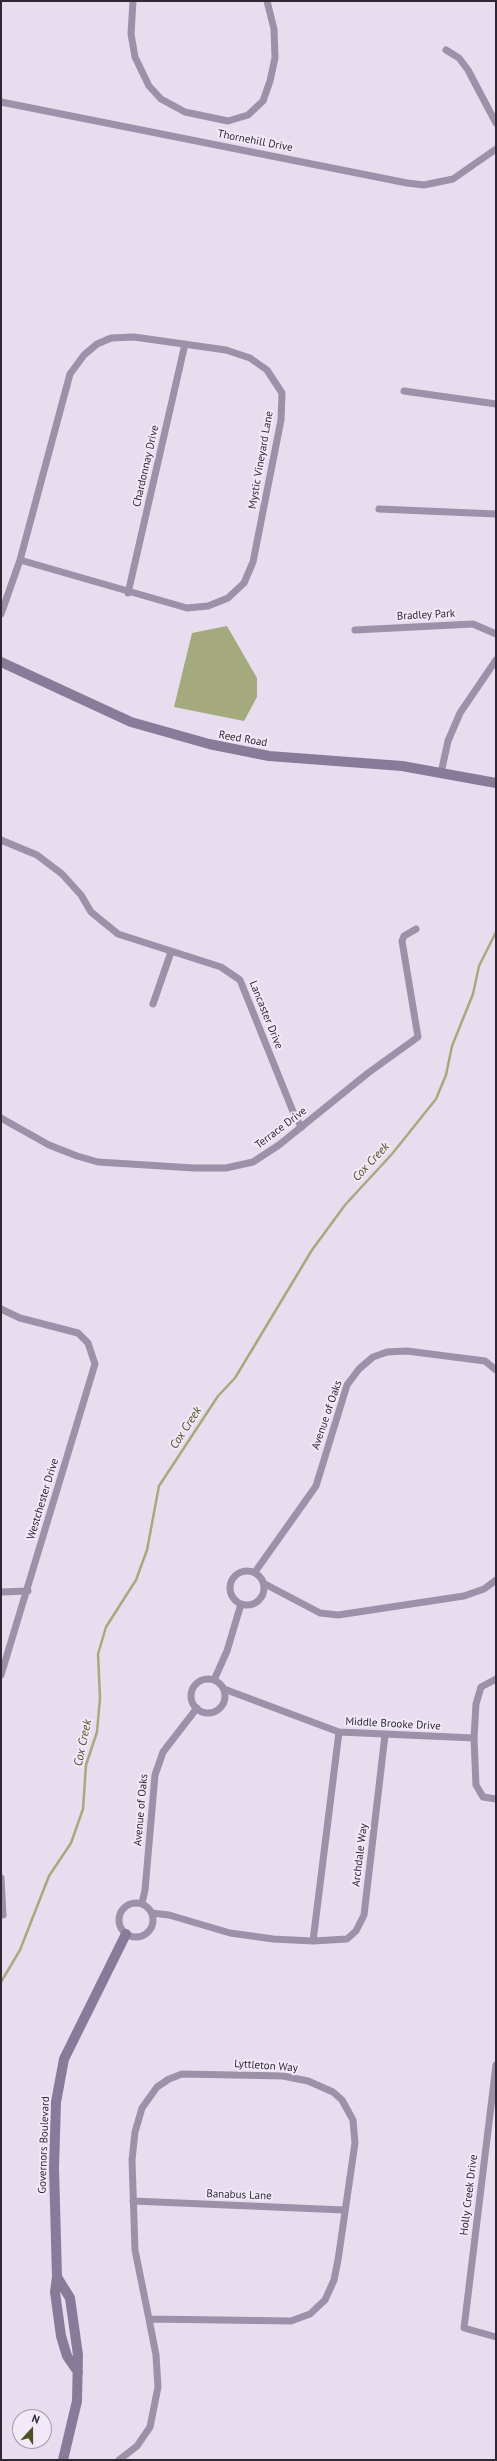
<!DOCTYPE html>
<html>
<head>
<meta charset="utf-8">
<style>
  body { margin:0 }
  #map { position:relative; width:497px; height:2461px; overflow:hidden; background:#e8ddef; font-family:"PT Sans",sans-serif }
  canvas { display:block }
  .frame { position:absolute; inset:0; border:2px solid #2d2934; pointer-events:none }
  .north { position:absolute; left:12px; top:2409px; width:40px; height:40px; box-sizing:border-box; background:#f2e9f8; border:1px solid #a39caa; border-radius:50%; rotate:21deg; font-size:11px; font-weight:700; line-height:16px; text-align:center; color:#2d2934 }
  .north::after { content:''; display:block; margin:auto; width:14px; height:18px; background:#4c5222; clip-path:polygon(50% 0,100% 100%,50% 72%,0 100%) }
</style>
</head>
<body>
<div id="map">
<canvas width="497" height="2461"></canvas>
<div class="frame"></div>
<div class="north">N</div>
</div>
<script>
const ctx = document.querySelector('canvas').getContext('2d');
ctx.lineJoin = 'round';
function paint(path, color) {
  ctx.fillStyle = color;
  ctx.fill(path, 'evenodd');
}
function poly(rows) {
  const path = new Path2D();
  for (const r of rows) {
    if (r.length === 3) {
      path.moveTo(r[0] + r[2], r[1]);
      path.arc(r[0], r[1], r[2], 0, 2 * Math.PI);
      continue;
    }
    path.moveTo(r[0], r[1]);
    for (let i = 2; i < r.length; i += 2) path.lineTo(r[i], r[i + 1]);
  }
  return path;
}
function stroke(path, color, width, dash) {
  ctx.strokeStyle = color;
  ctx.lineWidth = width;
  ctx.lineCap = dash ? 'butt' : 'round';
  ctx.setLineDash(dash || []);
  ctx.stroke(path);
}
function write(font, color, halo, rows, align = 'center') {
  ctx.font = font + ' "PT Sans",sans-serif';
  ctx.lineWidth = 4;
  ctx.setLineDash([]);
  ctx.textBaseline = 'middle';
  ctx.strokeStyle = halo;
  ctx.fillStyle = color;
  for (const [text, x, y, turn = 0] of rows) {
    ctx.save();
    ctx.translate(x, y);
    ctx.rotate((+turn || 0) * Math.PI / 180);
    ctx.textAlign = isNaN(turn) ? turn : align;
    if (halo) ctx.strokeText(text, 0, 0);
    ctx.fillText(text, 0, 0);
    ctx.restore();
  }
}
paint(poly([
  [227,626,257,678,257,697,244,721,174,707,192,633]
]), '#a5aa7e');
stroke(poly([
  [1,1982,20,1950,49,1876,71,1843,83,1809,86,1765,97,1732,100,1698,98,1654,106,1627,136,1580,147,1550,159,1486,218,1396,235,1378,312,1250,345,1205,392,1154,436,1099,446,1075,452,1046,473,994,479,966,496,932]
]), '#a5aa7e', 2.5);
stroke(poly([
  [133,1,131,34,135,57,149,86,161,99,185,112,228,121,248,115,263,101,270,81,275,58,274,29,267,1],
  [446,50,459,58,468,70,496,123],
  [1,102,407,183,424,185,453,179,496,149],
  [404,391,496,404],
  [379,509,496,514],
  [128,593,185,344],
  [1,614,20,560,70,374,84,355,97,344,111,338,134,337,226,350,250,358,267,370,282,393,281,420,253,562,244,583,228,598,208,606,187,608,20,560],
  [355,630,473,624,496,634],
  [441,773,448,741,460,713,496,660],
  [1,840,37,855,62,874,81,895,91,912,118,934,221,967,240,980,296,1119,302,1127],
  [153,1004,171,952],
  [1,1118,49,1145,77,1156,98,1162,194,1168,226,1168,253,1162,279,1145,368,1073,418,1037,402,941,404,936,416,929],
  [1,1309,20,1318,78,1333,88,1343,95,1364,1,1675],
  [247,1588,17],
  [255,1572,316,1486,347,1385,359,1369,373,1357,387,1352,407,1351,485,1361,496,1370],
  [265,1584,320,1613,338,1615,464,1596,484,1589,496,1580],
  [1,1592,28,1591],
  [496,1679,481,1687,476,1704,474,1738,476,1785,483,1797,496,1799],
  [208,1696,17],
  [214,1680,227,1651,241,1604],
  [224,1689,339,1732,474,1738],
  [1,1878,3,1915],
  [136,1920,17],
  [142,1903,145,1890,155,1775,163,1752,197,1708],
  [152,1913,169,1915,230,1933,273,1939,313,1941,347,1939,356,1931,364,1915,385,1735],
  [313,1941,339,1732],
  [496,2065,464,2328,496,2337],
  [133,2201,344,2210],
  [119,2460,137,2446,150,2427,158,2387,156,2355,149,2319,135,2250,132,2160,135,2132,142,2108,157,2087,169,2079,182,2074,283,2076,308,2081,333,2092,342,2100,353,2120,355,2143,338,2260,334,2280,325,2300,310,2314,291,2321,149,2319]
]), '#9d90a9', 7);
stroke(poly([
  [1,662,131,722,209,744,269,756,402,766,496,783],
  [57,2277,70,2298,78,2355,77,2401,63,2460],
  [78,2372,67,2356,61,2336,55,2292,57,2277,54,2168,56,2102,64,2059,126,1934]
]), '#887b9a', 10);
write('11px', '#2d2934', '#f2e9f8', [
  ["Thornehill Drive",255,141,11],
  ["Mystic Vineyard Lane",261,460,-80],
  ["Chardonnay Drive",146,466,-77],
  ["Bradley Park",426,615,-3],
  ["Reed Road",243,739,10],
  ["Lancaster Drive",266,1015,68],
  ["Terrace Drive",281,1128,-37],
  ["Avenue of Oaks",327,1415,-71],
  ["Westchester Drive",43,1499,-73],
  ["Middle Brooke Drive",393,1724,3],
  ["Avenue of Oaks",141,1810,-85],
  ["Archdale Way",360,1855,-83],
  ["Lyttleton Way",266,2066,4],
  ["Governors Boulevard",44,2145,-88],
  ["Banabus Lane",239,2195,2],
  ["Holly Creek Drive",469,2195,-83]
]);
write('italic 12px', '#4c5222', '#f2e9f8', [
  ["Cox Creek",371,1162,-47],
  ["Cox Creek",186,1428,-57],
  ["Cox Creek",83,1743,-78]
]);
</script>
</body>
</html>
